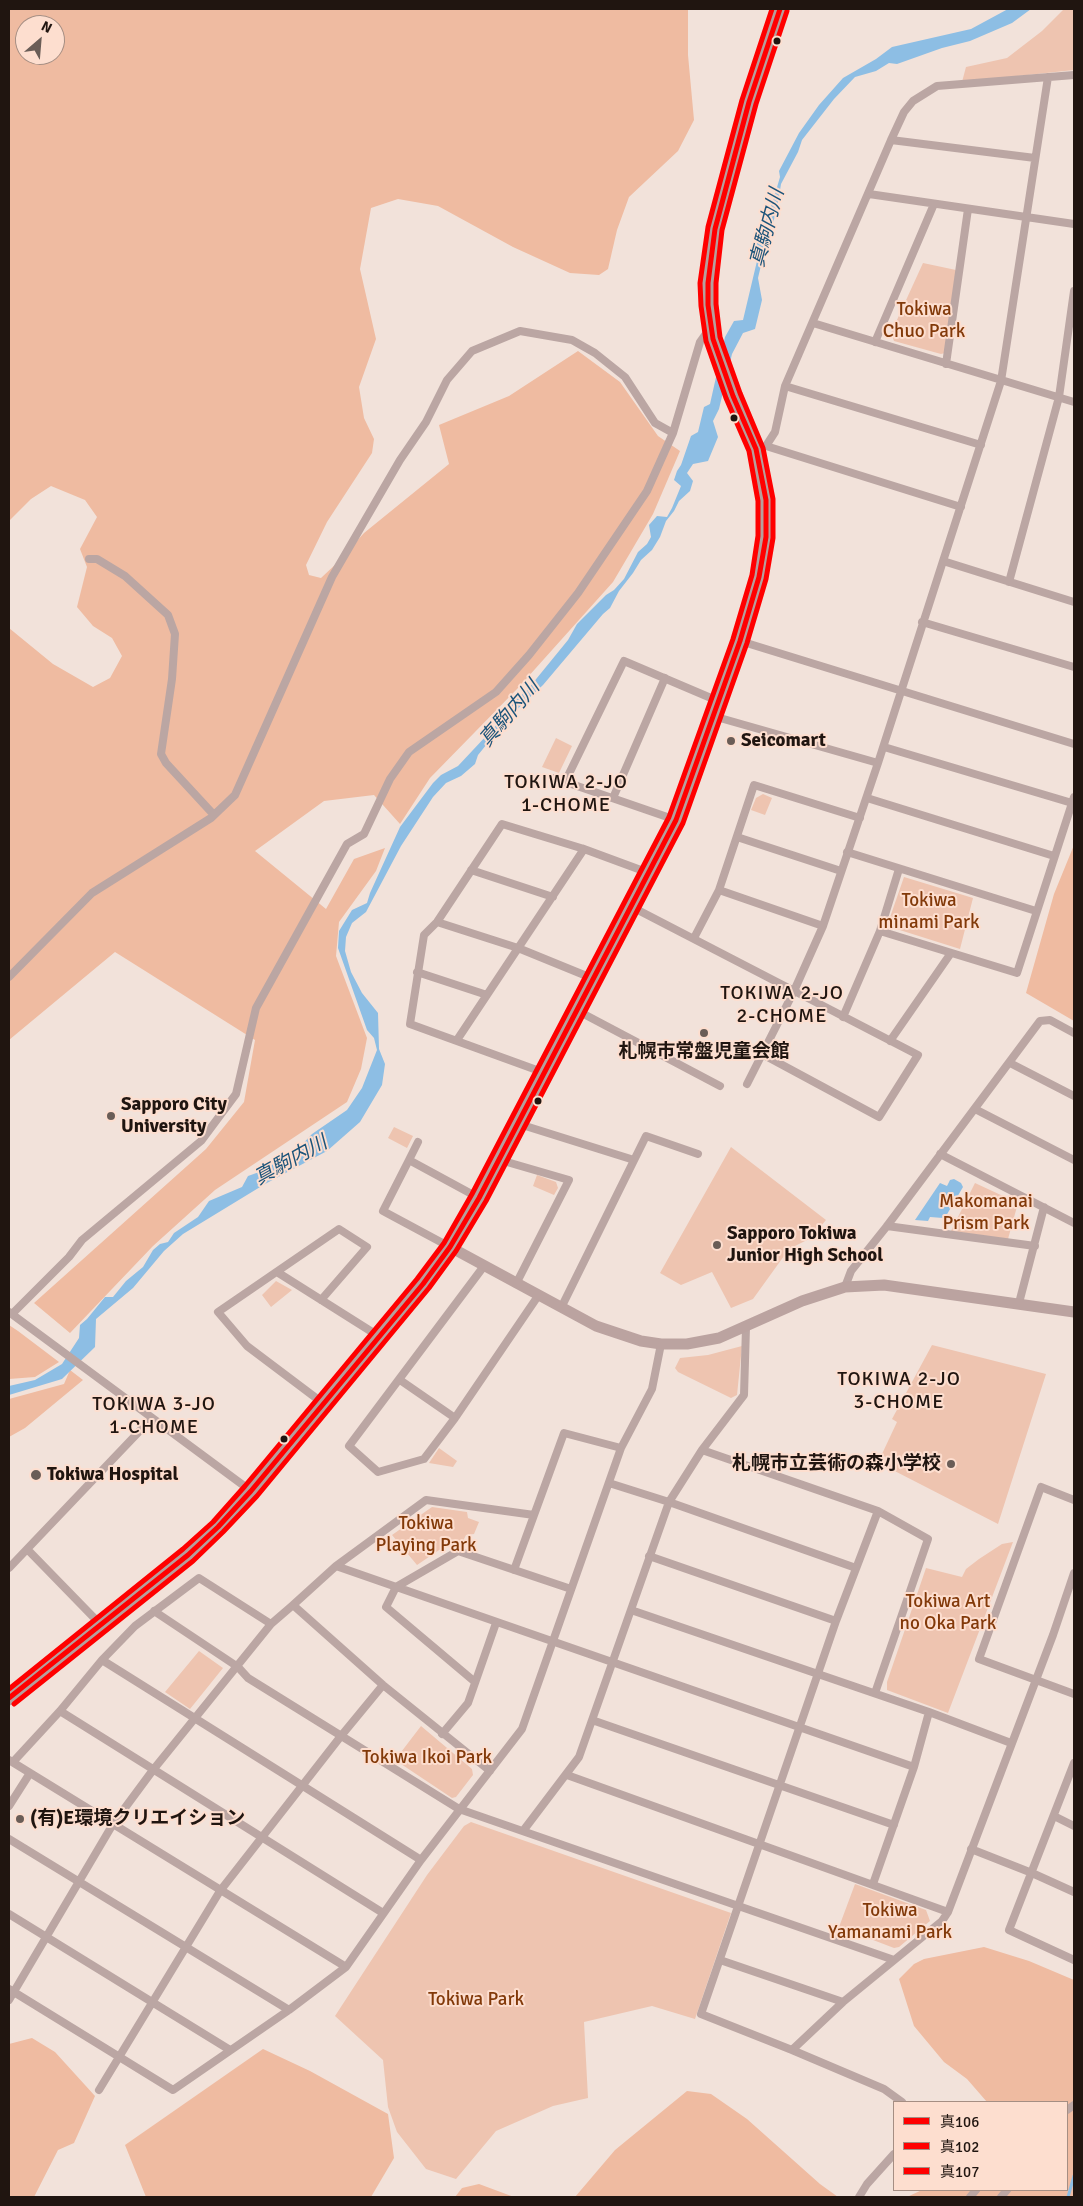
<!DOCTYPE html>
<html>
<head>
<meta charset="utf-8">
<style>
  body { margin:0 }
  #map { position:relative; width:1083px; height:2206px; overflow:hidden; background:#f2e2da; font-family:Signika,"Noto Sans JP",sans-serif }
  canvas { display:block }
  .frame { position:absolute; inset:0; border:10px solid #201510; pointer-events:none }
  .legend { position:absolute; left:893px; top:2101px; width:175px; height:90px; box-sizing:border-box; background:#fddecf; border:1px solid #a58e83; margin:0; padding:6px 9px; list-style:none; font-size:15px; color:#201510 }
  .legend li { display:flex; align-items:center; gap:10px; height:25px }
  .legend b { width:25px; border:1px solid #a58e83 }
  .north { position:absolute; left:15px; top:15px; width:50px; height:50px; box-sizing:border-box; background:#fddecf; border:1px solid #a58e83; border-radius:50%; rotate:27deg; font-size:14px; font-weight:700; line-height:20px; text-align:center; color:#201510 }
  .north::after { content:''; display:block; margin:auto; width:18px; height:22px; background:#6a5d57; clip-path:polygon(50% 0,100% 100%,50% 72%,0 100%) }
</style>
</head>
<body>
<div id="map">
<canvas width="1083" height="2206"></canvas>
<div class="frame"></div>
<ul class="legend">
<li><b style="height:6px;background:#f00"></b>真106</li>
<li><b style="height:6px;background:#f00"></b>真102</li>
<li><b style="height:6px;background:#f00"></b>真107</li>
</ul>
<div class="north">N</div>
</div>
<script>
const ctx = document.querySelector('canvas').getContext('2d');
ctx.lineJoin = 'round';
function paint(path, color) {
  ctx.fillStyle = color;
  ctx.fill(path, 'evenodd');
}
function poly(rows) {
  const path = new Path2D();
  for (const r of rows) {
    path.moveTo(r[0], r[1]);
    for (let i = 2; i < r.length; i += 2) path.lineTo(r[i], r[i + 1]);
  }
  return path;
}
function stroke(path, color, width, dash) {
  ctx.strokeStyle = color;
  ctx.lineWidth = width;
  ctx.lineCap = dash ? 'butt' : 'round';
  ctx.setLineDash(dash || []);
  ctx.stroke(path);
}
function write(font, color, halo, rows, align = 'center') {
  ctx.font = font + ' Signika,"Noto Sans JP",sans-serif';
  ctx.lineWidth = 4;
  ctx.setLineDash([]);
  ctx.textBaseline = 'middle';
  ctx.strokeStyle = halo;
  ctx.fillStyle = color;
  for (const [text, x, y, turn = 0] of rows) {
    ctx.save();
    ctx.translate(x, y);
    ctx.rotate((+turn || 0) * Math.PI / 180);
    ctx.textAlign = isNaN(turn) ? turn : align;
    if (halo) ctx.strokeText(text, 0, 0);
    ctx.fillText(text, 0, 0);
    ctx.restore();
  }
}
paint(poly([
  [1064,9,1074,9,1074,70,962,82,966,67,1007,58,1042,31],
  [923,263,956,270,945,353,941,354,894,341,891,333],
  [556,738,572,746,559,773,542,767],
  [763,794,772,798,765,815,751,810,756,798],
  [904,877,973,898,960,949,887,926],
  [394,1127,413,1136,407,1148,388,1138],
  [731,1147,826,1220,811,1238,789,1249,753,1299,731,1308,712,1272,681,1285,660,1273],
  [537,1175,556,1182,558,1188,554,1195,533,1186],
  [975,1183,1018,1203,1008,1239,951,1231],
  [276,1281,292,1290,271,1307,262,1295],
  [932,1345,1046,1374,998,1524,883,1465,886,1458,882,1454,897,1422,892,1419],
  [742,1346,737,1395,731,1398,678,1372,675,1368,680,1358,708,1355],
  [439,1448,457,1461,453,1467,429,1463],
  [432,1507,467,1512,468,1518,479,1522,474,1534,466,1535,461,1545,451,1542,417,1565,392,1535],
  [1013,1542,948,1713,887,1690,887,1682,926,1568,962,1577,966,1569,979,1559,1002,1544],
  [199,1651,223,1668,190,1709,165,1692],
  [421,1726,472,1769,473,1775,456,1797,452,1798,395,1760],
  [471,1822,731,1913,695,2019,652,2006,584,2022,588,2098,553,2106,496,2131,456,2179,426,2169,397,2132,388,2107,383,2060,335,2016,427,1875,464,1826],
  [855,1884,926,1910,930,1921,899,1947,894,1948,839,1927]
]), '#eec4b0');
paint(poly([
  [9,9,688,9,688,55,694,120,678,151,629,197,617,230,608,269,599,275,570,273,513,247,438,206,398,199,371,208,360,269,376,339,359,387,364,418,374,439,372,453,327,522,306,565,309,575,321,578,338,562,364,533,449,464,439,425,509,396,578,351,620,382,658,436,680,451,653,514,613,582,518,688,430,778,400,824,374,795,324,801,255,851,326,909,354,859,385,848,376,871,339,922,336,956,367,1038,361,1069,347,1102,215,1190,153,1246,70,1333,34,1303,206,1149,244,1102,255,1040,115,952,9,1040,9,628,53,664,93,687,110,678,122,656,112,638,93,626,77,607,87,567,80,549,97,517,85,500,51,486,31,499,9,521],
  [25,25,55,25,55,55,25,55],
  [1074,845,1074,1021,1026,993,1054,894],
  [9,1325,18,1331,59,1362,35,1377,9,1379],
  [70,1370,83,1380,25,1428,9,1437,9,1399,64,1384],
  [984,1947,1029,1961,1074,1980,1074,2197,907,2197,922,2190,1067,2190,1067,2102,987,2102,967,2079,944,2062,914,2026,899,1979,914,1964,924,1959],
  [32,2038,55,2052,95,2096,74,2143,58,2150,34,2197,9,2197,9,2044],
  [263,2049,310,2071,388,2114,394,2158,371,2197,146,2197,125,2145],
  [687,2091,711,2094,747,2119,820,2184,838,2197,575,2197,615,2150],
  [479,2184,514,2197,455,2197,462,2188]
]), '#efbba1');
paint(poly([
  [1008,9,1031,9,1012,23,970,41,942,48,897,64,889,63,876,71,855,77,834,99,802,140,798,152,781,184,777,209,762,261,758,278,762,300,755,329,743,333,732,354,719,409,713,421,718,437,708,461,693,464,687,473,693,481,690,491,679,501,674,511,666,521,660,537,652,550,641,560,633,573,619,591,610,608,603,614,543,685,509,717,478,755,475,764,461,776,446,783,433,797,401,846,366,912,352,923,346,937,345,951,351,972,362,993,378,1013,379,1049,385,1064,382,1085,360,1122,327,1151,265,1184,183,1234,164,1251,133,1288,96,1319,95,1347,62,1379,9,1395,9,1386,35,1380,62,1364,79,1338,80,1325,87,1319,105,1297,113,1297,126,1281,143,1267,153,1250,160,1244,168,1242,174,1233,198,1217,209,1201,242,1187,248,1176,262,1171,271,1166,277,1160,287,1157,298,1149,312,1134,347,1110,362,1088,377,1050,374,1038,367,1030,338,948,339,931,352,910,367,903,370,893,400,827,433,783,441,775,458,766,502,719,508,707,528,689,568,640,577,624,606,595,614,590,624,579,638,552,647,544,651,537,649,525,657,516,667,517,672,508,681,486,674,480,677,471,681,465,691,436,698,432,704,407,710,404,725,337,734,321,743,320,757,261,754,257,757,243,773,201,780,177,779,171,799,133,819,105,843,78,876,59,892,47,971,29],
  [954,1179,961,1183,963,1187,946,1216,943,1218,930,1217,928,1221,915,1220,940,1183,947,1186,950,1180]
]), '#8dbee4');
stroke(poly([
  [1068,2197,1074,2176]
]), '#8dbee4', 3);
stroke(poly([
  [891,140,1035,158],
  [869,194,1074,224],
  [813,323,1074,402],
  [875,342,934,204],
  [946,364,968,209],
  [785,386,981,445],
  [766,446,961,507],
  [756,449,766,446,775,432,785,386,891,140,904,112,913,101,937,86,1074,75],
  [89,559,97,559,125,576,168,615,175,634,172,679,161,754,166,763,214,815],
  [943,561,1074,602],
  [1009,582,1059,397,1074,291],
  [922,622,1074,667],
  [740,641,1074,744],
  [713,716,878,763],
  [884,747,1072,803],
  [554,778,676,820],
  [565,782,624,661,718,701],
  [613,798,665,678],
  [867,798,1054,856],
  [737,837,841,871],
  [847,852,1036,911],
  [471,870,553,897],
  [719,890,823,926],
  [632,907,918,1055,879,1117,762,1054],
  [437,922,518,948,594,979],
  [880,931,1017,973,1074,797],
  [694,938,719,890,754,785,860,818],
  [417,972,487,995],
  [9,977,92,893,211,818,235,795,332,577,400,460,426,422,447,380,472,351,520,331,572,340,595,353,625,377,655,423,673,433],
  [578,1011,720,1086],
  [843,1017,880,931,899,869],
  [457,1040,584,849],
  [890,1041,951,953],
  [1010,1063,1074,1096],
  [545,1073,410,1024,424,935,437,922,502,824,584,849,649,873],
  [747,1084,794,991,823,926,878,763,1001,381,1048,77],
  [975,1109,1074,1160],
  [519,1124,634,1160],
  [940,1154,1074,1223],
  [409,1160,418,1142],
  [500,1160,569,1180,516,1284],
  [887,1226,1035,1246],
  [450,1247,383,1211,409,1160,479,1198],
  [484,1266,349,1446,378,1472,424,1459,455,1418,538,1296],
  [277,1272,380,1337],
  [845,1287,851,1271,887,1226,1040,1021,1050,1020,1074,1033],
  [321,1300,367,1247,339,1229,218,1312,247,1346,324,1404],
  [1019,1303,1044,1207],
  [561,1308,646,1136,698,1154],
  [9,1312,251,1491],
  [12,1314,69,1257,82,1240,201,1141,236,1094,256,1008,347,844,364,834,390,779,409,752,496,692,529,655,578,593,647,491,673,433,700,342,710,328],
  [400,1380,455,1418],
  [702,1450,878,1511,928,1539,875,1693],
  [609,1483,669,1502,856,1568],
  [1074,1500,1041,1487,979,1659,1074,1694],
  [878,1511,836,1621,701,2014,792,2050,843,2002,942,1921,948,1912,1053,1635,1074,1573],
  [28,1550,101,1625],
  [649,1556,836,1621],
  [336,1566,914,1767],
  [9,1568,152,1418],
  [514,1570,564,1433,621,1448],
  [293,1605,336,1566,426,1500,534,1515],
  [631,1610,929,1712,1011,1743],
  [154,1611,238,1667,248,1678,459,1809,894,1960],
  [102,1660,421,1860],
  [475,1682,386,1607,396,1587,458,1551,571,1589],
  [60,1711,383,1913],
  [592,1720,894,1825],
  [442,1734,468,1703,496,1623],
  [9,1760,346,1967,421,1860,522,1729,621,1448,652,1389,661,1344],
  [13,1762,60,1711,102,1660,135,1626,199,1578,271,1624],
  [1074,1763,1009,1930,1074,1960],
  [567,1775,948,1912],
  [9,1806,30,1773],
  [1054,1816,1074,1826],
  [523,1831,579,1757,669,1502,702,1450,744,1395,746,1327],
  [9,1839,289,2010],
  [971,1849,1032,1873,1074,1892],
  [873,1884,914,1767,929,1712],
  [9,1914,230,2050],
  [720,1960,843,2002],
  [9,1989,173,2090,289,2010,346,1967],
  [9,2000,113,1824,153,1770,271,1624,293,1605,383,1685,490,1771],
  [792,2050,884,2089,902,2102],
  [99,2090,220,1891,341,1736,383,1685],
  [1067,2110,1074,2105],
  [859,2197,867,2184,894,2154],
  [970,2197,976,2190],
  [1001,2197,1007,2190]
]), '#bba6a3', 8);
stroke(poly([
  [450,1247,596,1326,641,1341,661,1344,687,1344,719,1338,802,1301,845,1287,884,1285,1074,1312]
]), '#bba3a0', 11);
stroke(poly([
  [9,1698,188,1555,218,1527,251,1491,423,1284,450,1247,479,1198,676,820,740,641,759,577,766,537,766,500,756,449,733,396,713,339,708,305,708,283,715,229,749,102,780,9]
]), '#b69f9d', 15);
stroke(poly([
  [9,1698,188,1555,218,1527,251,1491,423,1284,450,1247,479,1198,676,820,740,641,759,577,766,537,766,500,756,449,733,396,713,339,708,305,708,283,715,229,749,102,780,9]
]), '#f00', 5);
stroke(poly([
  [14,1704,193,1561,223,1532,257,1496,429,1288,456,1251,486,1201,683,823,747,643,766,579,773,538,773,499,763,448,740,393,720,337,716,304,716,283,722,230,756,104,787,11]
]), '#f00', 5);
stroke(poly([
  [9,1689,183,1549,213,1522,245,1486,417,1279,444,1243,472,1194,669,817,733,639,752,575,758,536,758,501,749,451,726,398,706,341,701,306,700,283,708,227,742,100,772,9]
]), '#f00', 5);
for (const [x, y, r, color] of [
  [777,41,4.5,"#201510"],
  [734,418,4.5,"#201510"],
  [731,741,5,"#6a5d57"],
  [704,1033,5,"#6a5d57"],
  [538,1101,4.5,"#201510"],
  [111,1116,5,"#6a5d57"],
  [717,1245,5,"#6a5d57"],
  [284,1439,4.5,"#201510"],
  [951,1464,5,"#6a5d57"],
  [36,1475,6,"#6a5d57"],
  [20,1819,5,"#6a5d57"]
]) {
  const dot = new Path2D();
  dot.arc(x, y, r, 0, 2 * Math.PI);
  ctx.fillStyle = color;
  ctx.fill(dot);
  stroke(dot, '#fddecf', 2);
}
write('19px', '#823909', '#fddecf', [
  ["Tokiwa",924,310],
  ["Chuo Park",924,332],
  ["Tokiwa",929,901],
  ["minami Park",929,923],
  ["Makomanai",986,1202],
  ["Prism Park",986,1224],
  ["Tokiwa",426,1524],
  ["Playing Park",426,1546],
  ["Tokiwa Art",948,1602],
  ["no Oka Park",948,1624],
  ["Tokiwa Ikoi Park",427,1758],
  ["Tokiwa",890,1911],
  ["Yamanami Park",890,1933],
  ["Tokiwa Park",476,2000]
]);
write('bold 19px', '#201510', '#fddecf', [
  ["Seicomart",741,741],
  ["札幌市常盤児童会館",704,1052,"center"],
  ["Sapporo City",121,1105],
  ["University",121,1127],
  ["Sapporo Tokiwa",727,1234],
  ["Junior High School",727,1256],
  ["札幌市立芸術の森小学校",941,1464,"right"],
  ["Tokiwa Hospital",47,1475],
  ["(有)E環境クリエイション",30,1819]
], 'left');
write('italic 20px', '#1c547a', '#fddecf', [
  ["真駒内川",768,228,-75],
  ["真駒内川",510,714,-49],
  ["真駒内川",291,1161,-29]
]);
ctx.letterSpacing = '1px';
write('20px', '#201510', '#fddecf', [
  ["TOKIWA 2-JO",566,783],
  ["1-CHOME",566,806],
  ["TOKIWA 2-JO",782,994],
  ["2-CHOME",782,1017],
  ["TOKIWA 2-JO",899,1380],
  ["3-CHOME",899,1403],
  ["TOKIWA 3-JO",154,1405],
  ["1-CHOME",154,1428]
]);
ctx.letterSpacing = '0px';
</script>
</body>
</html>
